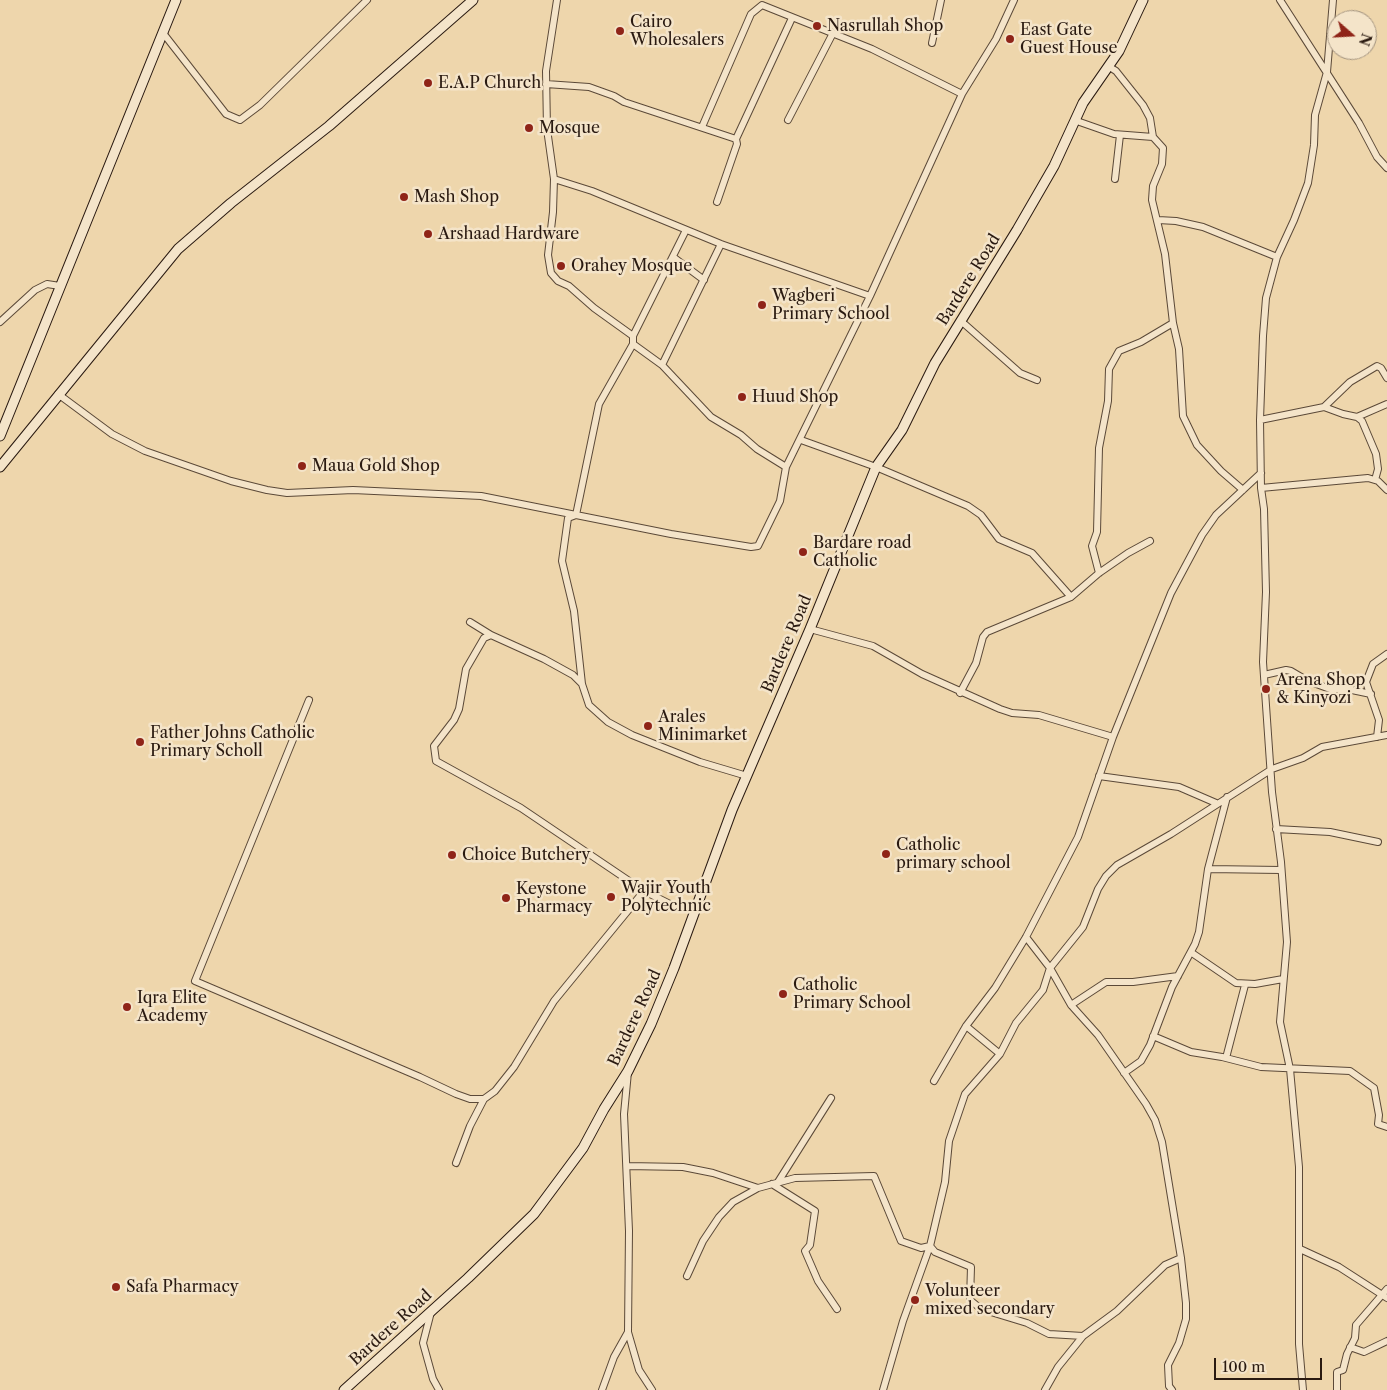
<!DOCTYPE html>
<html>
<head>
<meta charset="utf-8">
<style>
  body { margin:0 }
  #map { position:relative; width:1387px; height:1390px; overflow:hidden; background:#eed6ac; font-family:"Libre Caslon Text",serif }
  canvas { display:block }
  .north { position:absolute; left:1327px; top:10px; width:50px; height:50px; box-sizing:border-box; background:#f4e4c9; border:1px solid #a3937f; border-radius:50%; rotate:109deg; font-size:14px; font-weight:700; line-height:20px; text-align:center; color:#2a1a11 }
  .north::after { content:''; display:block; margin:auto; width:18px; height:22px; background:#8f2418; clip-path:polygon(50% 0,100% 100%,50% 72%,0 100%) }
  .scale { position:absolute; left:1214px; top:1358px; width:108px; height:22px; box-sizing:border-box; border:2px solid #2a1a11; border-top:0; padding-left:6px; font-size:15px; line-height:18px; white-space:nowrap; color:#2a1a11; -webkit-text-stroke:4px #f4e4c9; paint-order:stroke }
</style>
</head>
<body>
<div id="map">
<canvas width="1387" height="1390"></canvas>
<div class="north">N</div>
<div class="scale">100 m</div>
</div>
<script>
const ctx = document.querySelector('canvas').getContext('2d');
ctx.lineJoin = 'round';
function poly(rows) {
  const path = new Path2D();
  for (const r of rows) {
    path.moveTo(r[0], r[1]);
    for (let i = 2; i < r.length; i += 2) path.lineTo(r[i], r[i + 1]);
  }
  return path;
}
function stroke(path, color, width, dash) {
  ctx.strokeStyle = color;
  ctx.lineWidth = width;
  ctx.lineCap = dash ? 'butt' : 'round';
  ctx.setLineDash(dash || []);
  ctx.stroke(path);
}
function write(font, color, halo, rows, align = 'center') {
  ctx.font = font + ' "Libre Caslon Text",serif';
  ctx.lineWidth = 5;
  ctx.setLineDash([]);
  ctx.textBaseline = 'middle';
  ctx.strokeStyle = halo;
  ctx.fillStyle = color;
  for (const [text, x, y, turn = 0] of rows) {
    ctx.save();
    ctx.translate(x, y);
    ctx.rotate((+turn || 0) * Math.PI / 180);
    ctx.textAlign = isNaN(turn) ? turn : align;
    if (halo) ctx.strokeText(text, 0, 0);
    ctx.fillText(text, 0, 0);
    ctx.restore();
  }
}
const street = poly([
  [557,0,546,71,547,129,554,179,553,212,548,255,551,273,558,281,569,286,594,308,633,336],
  [1280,0,1359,123,1377,157,1387,168],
  [163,33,226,114,240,120,260,105,367,0],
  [932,43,941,0],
  [1108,66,1116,71,1143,105,1150,118,1153,137,1163,148,1162,164,1153,186,1152,200,1165,254,1173,323,1179,349,1183,416,1197,445,1221,471,1243,490],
  [546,84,589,87,614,96,624,102,736,139],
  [788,120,833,33],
  [1074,120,1114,134,1153,137],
  [702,127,751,14,762,5,872,49,962,94],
  [554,179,592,191,721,244,870,296],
  [1115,179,1120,135],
  [717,202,737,144,736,139,792,18],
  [1158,220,1176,221,1203,227,1277,257],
  [673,257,704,280],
  [961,321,1020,373,1037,380],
  [0,322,35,290,47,284,60,286],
  [633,344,662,365,711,417,741,435,757,449,786,467],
  [662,365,721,244],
  [58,394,112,434,145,451,231,481,267,490,287,493,353,490,481,496,671,534,751,547,758,546,780,501,786,467,870,296,962,94,996,39,1014,0],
  [1324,407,1343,414,1357,417,1362,421,1376,454,1378,469,1375,480],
  [1357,417,1387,404],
  [1260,420,1324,407,1350,382,1377,366,1381,368,1387,378],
  [801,440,876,467,968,506,981,515,999,539,1032,553,1071,597],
  [1261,488,1368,478,1378,481,1387,490],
  [576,515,568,518,562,561,574,611,582,684,589,705,608,722,632,735,700,762,747,776],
  [576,515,599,404,633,344,633,336,686,230],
  [1099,573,1092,546,1097,532,1099,448,1108,401,1109,369,1119,351,1141,342,1173,323],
  [470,622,491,635],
  [810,629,873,646,922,674,1000,709,1012,713,1039,715,1113,737],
  [1264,675,1286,670,1291,671,1308,681,1330,689,1347,689,1371,694],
  [582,684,573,675,544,659,491,635,484,638,466,669,459,709,454,720,434,746,436,761,521,808,644,891,674,906,696,909],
  [960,693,976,663,983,637,987,632,1071,597,1099,573,1128,553,1150,541],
  [309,700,195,981,420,1077,456,1094,470,1099,484,1099,495,1091,514,1067,554,1001,644,891],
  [1377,737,1379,720,1366,682,1373,664,1387,654],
  [1099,776,1179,787,1216,803],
  [1276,829,1330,832,1378,842],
  [1208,869,1281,870],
  [1026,937,1050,968,1071,1005,1098,1035,1146,1104,1155,1120,1162,1142,1181,1258,1186,1303,1186,1319,1179,1343,1168,1365,1169,1386,1172,1390],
  [1192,953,1236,983,1255,984,1283,979],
  [1071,1005,1106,982,1133,982,1178,976],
  [966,1026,1000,1054],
  [1153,1036,1191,1052,1222,1057,1261,1067,1350,1071,1374,1088,1379,1115,1378,1124,1387,1127],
  [1226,1058,1245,985],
  [1124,1073,1141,1061,1150,1045,1172,987,1195,944,1199,932,1208,869,1227,797],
  [934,1081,966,1026,995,988,1026,937,1078,837,1113,737,1171,593,1202,535,1216,515,1261,473],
  [456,1163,470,1126,484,1099],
  [627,1166,683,1167,713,1173,758,1188],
  [778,1182,831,1098],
  [772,1184,815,1211,810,1245,805,1251,818,1281,837,1309],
  [1300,1249,1339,1267,1387,1298],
  [687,1276,703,1241,719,1217,733,1202,758,1188,795,1178,874,1176,901,1241,921,1248,930,1246,935,1252,971,1267,970,1300,981,1309,1027,1323,1049,1334,1083,1336],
  [431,1312,423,1343,433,1379,439,1390],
  [628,1332,639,1370,652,1390],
  [1350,1347,1364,1352,1387,1341],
  [602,1390,614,1357,628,1332,629,1231,624,1114,628,1072],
  [883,1390,903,1321,930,1246,945,1182,949,1141,965,1094,1000,1054,1016,1023,1043,990,1050,968,1083,927,1098,889,1106,876,1117,865,1171,834,1272,769,1303,758,1322,747,1387,735],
  [1045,1390,1058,1367,1083,1336,1117,1311,1165,1265,1181,1258],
  [1303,1390,1299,1344,1299,1167,1290,1069,1280,1022,1287,942,1281,862,1272,792,1263,662,1266,592,1264,509,1261,488,1260,420,1263,336,1266,298,1277,257,1294,220,1308,183,1314,145,1315,115,1327,72,1333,0],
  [1337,1390,1337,1372,1343,1370,1347,1354,1355,1338,1356,1325,1387,1289]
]);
const secondary = poly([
  [0,436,176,0],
  [0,467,178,249,231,203,329,126,473,0],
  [344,1390,468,1278,534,1214,583,1148,604,1109,628,1071,651,1024,674,968,732,810,810,629,876,467,902,430,935,363,1017,230,1054,166,1083,103,1119,51,1143,0]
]);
stroke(street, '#5b4938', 8);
stroke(secondary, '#2a1a11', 11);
stroke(street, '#f4e4c9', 6);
stroke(secondary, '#f4e4c9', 9);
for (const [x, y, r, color] of [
  [817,26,5,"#8f2418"],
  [620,31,5,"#8f2418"],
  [1010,39,5,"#8f2418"],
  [428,83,5,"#8f2418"],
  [529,128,5,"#8f2418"],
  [404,197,5,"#8f2418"],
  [428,234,5,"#8f2418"],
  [561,266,5,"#8f2418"],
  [762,305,5,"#8f2418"],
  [742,397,5,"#8f2418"],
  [302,466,5,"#8f2418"],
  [803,552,5,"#8f2418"],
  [1266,689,5,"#8f2418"],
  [648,726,5,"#8f2418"],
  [140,742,5,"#8f2418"],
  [886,854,5,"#8f2418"],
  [452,855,5,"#8f2418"],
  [611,897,5,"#8f2418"],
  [506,898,5,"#8f2418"],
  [783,994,5,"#8f2418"],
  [127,1007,5,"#8f2418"],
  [116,1287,5,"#8f2418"],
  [915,1300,5,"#8f2418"]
]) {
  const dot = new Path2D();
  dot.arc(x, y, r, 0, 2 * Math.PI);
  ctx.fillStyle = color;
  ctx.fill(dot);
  stroke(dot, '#f4e4c9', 2);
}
write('16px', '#2a1a11', '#f4e4c9', [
  ["Cairo",630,22],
  ["Wholesalers",630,40],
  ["Nasrullah Shop",827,26],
  ["East Gate",1020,30],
  ["Guest House",1020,48],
  ["E.A.P Church",438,83],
  ["Mosque",539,128],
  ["Mash Shop",414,197],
  ["Arshaad Hardware",438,234],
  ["Orahey Mosque",571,266],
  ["Wagberi",772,296],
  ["Primary School",772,314],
  ["Huud Shop",752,397],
  ["Maua Gold Shop",312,466],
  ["Bardare road",813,543],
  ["Catholic",813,561],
  ["Arena Shop",1276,680],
  ["& Kinyozi",1276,698],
  ["Arales",658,717],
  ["Minimarket",658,735],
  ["Father Johns Catholic",150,733],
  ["Primary Scholl",150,751],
  ["Catholic",896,845],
  ["primary school",896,863],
  ["Choice Butchery",462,855],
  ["Wajir Youth",621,888],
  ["Polytechnic",621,906],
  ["Keystone",516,889],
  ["Pharmacy",516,907],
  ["Catholic",793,985],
  ["Primary School",793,1003],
  ["Iqra Elite",137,998],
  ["Academy",137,1016],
  ["Safa Pharmacy",126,1287],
  ["Volunteer",925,1291],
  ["mixed secondary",925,1309]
], 'left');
write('16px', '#2a1a11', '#f4e4c9', [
  ["Bardere Road",969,280,-58],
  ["Bardere Road",787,644,-67],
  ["Bardere Road",635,1018,-65],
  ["Bardere Road",391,1328,-42]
]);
</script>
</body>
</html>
